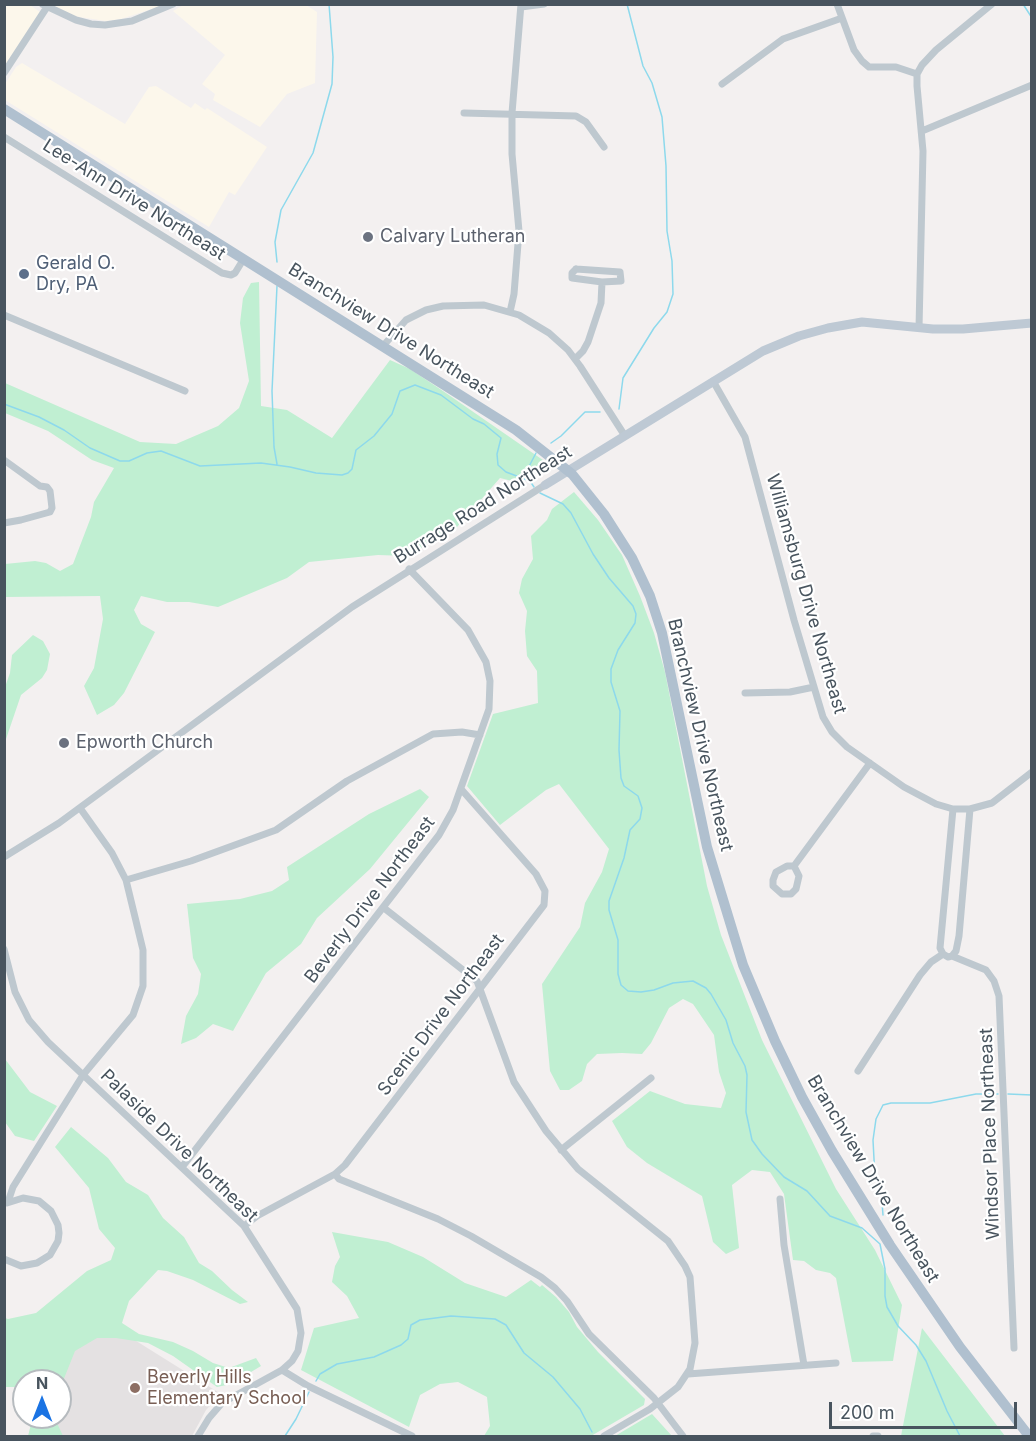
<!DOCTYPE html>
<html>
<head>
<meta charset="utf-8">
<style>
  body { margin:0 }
  #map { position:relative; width:1036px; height:1441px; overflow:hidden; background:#f3f0f0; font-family:Inter,sans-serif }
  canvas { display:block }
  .frame { position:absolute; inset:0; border:6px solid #48545e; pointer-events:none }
  .north { position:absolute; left:12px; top:1369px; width:60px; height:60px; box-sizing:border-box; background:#fff; border:2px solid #b6bbbf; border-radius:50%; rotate:0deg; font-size:16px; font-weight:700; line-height:24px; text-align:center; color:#48545e }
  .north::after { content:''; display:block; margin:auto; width:21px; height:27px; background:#1a73e3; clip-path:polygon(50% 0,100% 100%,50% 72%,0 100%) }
  .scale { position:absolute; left:829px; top:1402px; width:188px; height:27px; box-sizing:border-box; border:3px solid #48545e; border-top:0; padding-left:8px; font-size:18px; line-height:21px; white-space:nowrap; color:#48545e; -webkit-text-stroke:4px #fff; paint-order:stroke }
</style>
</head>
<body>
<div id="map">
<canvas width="1036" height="1441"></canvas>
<div class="frame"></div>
<div class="north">N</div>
<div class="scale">200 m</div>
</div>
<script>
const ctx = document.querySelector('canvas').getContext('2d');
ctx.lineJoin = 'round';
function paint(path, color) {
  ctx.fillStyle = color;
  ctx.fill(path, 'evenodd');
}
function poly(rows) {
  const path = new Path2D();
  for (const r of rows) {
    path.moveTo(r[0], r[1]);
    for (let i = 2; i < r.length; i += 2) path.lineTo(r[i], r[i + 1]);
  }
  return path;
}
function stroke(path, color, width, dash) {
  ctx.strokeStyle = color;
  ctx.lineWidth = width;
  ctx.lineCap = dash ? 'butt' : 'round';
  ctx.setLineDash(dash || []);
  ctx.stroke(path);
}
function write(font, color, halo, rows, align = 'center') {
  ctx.font = font + ' Inter,sans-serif';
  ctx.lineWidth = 4.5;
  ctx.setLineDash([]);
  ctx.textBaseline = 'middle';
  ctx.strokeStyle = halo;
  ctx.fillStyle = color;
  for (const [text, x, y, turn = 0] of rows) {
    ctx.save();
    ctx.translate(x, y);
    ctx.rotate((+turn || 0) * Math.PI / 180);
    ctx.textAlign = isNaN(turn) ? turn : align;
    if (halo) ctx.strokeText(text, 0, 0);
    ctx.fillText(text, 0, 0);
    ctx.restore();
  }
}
paint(poly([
  [185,4,306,5,317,12,315,83,287,94,260,127,213,100,215,94,202,84,225,55,173,11],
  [5,5,30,5,40,12,5,69],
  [53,5,164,5,121,19,106,21,73,16],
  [22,63,125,124,149,87,156,86,191,108,195,103,205,110,207,108,267,147,235,195,229,192,209,227,5,100,5,84,16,67]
]), '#fcf7eb');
paint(poly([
  [117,1329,221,1394,206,1410,192,1436,53,1436,50,1417,60,1417,60,1381,72,1343]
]), '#e4e1e2');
paint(poly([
  [259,282,261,406,287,410,332,438,390,360,410,369,443,391,553,467,516,482,500,478,457,527,407,556,378,555,309,562,287,578,218,607,189,602,167,602,141,596,134,610,141,624,155,632,124,693,114,705,97,715,84,686,94,668,103,619,100,596,5,597,5,564,35,561,46,563,60,571,73,564,91,517,94,502,114,468,92,460,48,431,5,413,5,383,140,442,176,444,218,426,239,408,249,381,240,323,243,298,251,283],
  [574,492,598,520,622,555,640,596,654,633,665,672,707,886,721,935,762,1040,836,1189,875,1250,902,1305,893,1361,852,1362,836,1278,830,1273,816,1270,804,1261,793,1260,784,1194,770,1172,752,1170,732,1185,739,1248,726,1254,713,1242,702,1196,647,1163,627,1147,612,1121,650,1091,685,1104,721,1108,726,1093,719,1072,714,1035,693,1004,683,999,669,1008,651,1043,642,1054,622,1053,597,1054,587,1064,582,1081,569,1090,560,1090,550,1071,542,984,580,927,585,903,602,872,609,849,559,784,546,790,500,825,467,786,493,714,538,703,537,671,527,656,525,631,527,611,519,593,522,579,533,559,531,536,547,520,552,509],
  [33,635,43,641,50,654,47,670,42,678,21,695,5,742,5,687,10,673,12,655],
  [420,789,429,797,370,869,317,918,301,944,266,973,233,1031,213,1024,196,1038,181,1044,186,1016,198,994,201,974,193,958,187,904,240,899,272,891,289,880,287,867,369,814],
  [5,1059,30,1092,57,1106,34,1141,15,1136,5,1122],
  [71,1127,108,1158,126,1182,148,1195,163,1218,184,1237,199,1263,212,1271,232,1290,248,1302,240,1304,193,1280,167,1271,158,1270,129,1301,122,1323,139,1334,173,1342,193,1351,213,1363,229,1368,256,1358,261,1366,231,1384,217,1387,173,1356,148,1343,116,1338,97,1338,75,1351,63,1381,60,1402,60,1381,24,1381,24,1397,18,1387,5,1387,5,1318,8,1319,36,1313,87,1271,111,1260,115,1248,99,1229,89,1188,55,1147],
  [332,1232,388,1242,423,1257,465,1283,506,1297,531,1280,540,1287,542,1285,556,1297,569,1312,577,1327,598,1352,645,1399,644,1405,591,1436,484,1436,490,1426,487,1397,458,1382,440,1384,420,1395,409,1427,301,1370,314,1328,359,1318,347,1296,332,1282,335,1266,340,1257],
  [922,1328,1005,1436,901,1436],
  [652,1414,672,1436,615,1436],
  [30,1417,58,1417,57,1423,63,1436,28,1436,31,1424]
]), '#c0efd2');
stroke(poly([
  [1023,4,1032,18],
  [277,262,275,242,281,210,313,153,332,84,333,57,329,4],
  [4,404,39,417,64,430,90,448,120,461,129,461,147,453,161,451,200,466,261,463,290,467,316,473,342,475,348,473,352,469,356,450,374,436,392,414,400,391,415,385,441,395,473,419,484,424,501,438,497,454,498,465,506,472,530,481,534,487],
  [619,409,623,378,654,328,667,312,673,294,672,261,667,231,666,166,662,117,652,83,643,66,627,4],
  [551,443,561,436,585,412,600,412],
  [277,464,274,447,272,391,277,286],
  [523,478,536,453],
  [540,493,563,504,571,513,593,554,609,578,633,606,636,614,635,623,618,650,611,669,611,682,620,711,619,750,621,778,624,786,638,796,642,808,640,819,630,830,624,858,609,901,609,910,618,940,618,974,621,985,628,991,641,992,654,990,673,983,693,981,706,988,711,994,726,1020,733,1043,745,1066,747,1075,746,1112,752,1140,762,1154,784,1177,807,1191,830,1216,862,1228,880,1244,885,1269,885,1296,887,1307,898,1326,916,1345,926,1361,947,1411,960,1436],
  [1008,1094,1032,1095],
  [883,1215,881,1190,875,1178,873,1140,876,1119,883,1105,891,1103,930,1103,976,1094,998,1094],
  [316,1381,320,1374,337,1364,374,1357,401,1345,408,1339,411,1325,420,1320,451,1316,495,1319,506,1325,524,1353,553,1377,580,1409,592,1432],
  [285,1436,296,1419,309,1392]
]), '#8dd9ec', 1.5);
stroke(poly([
  [42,4,76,20,91,24,105,25,132,21,173,4],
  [837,4,854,50,862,61,869,67,896,67,917,74],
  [521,7,544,4],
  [4,73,47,7],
  [722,84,783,39,842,18],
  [464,113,576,116,586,122,604,147],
  [922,131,1032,85],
  [4,137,222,273,231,275,235,273,243,260],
  [576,269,620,272,621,281,602,282,572,278,572,273,576,269],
  [510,312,514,294,519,231,512,154,512,113,521,4],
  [4,315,185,391],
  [919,328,923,151,917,86,917,74,922,65,936,50,992,4],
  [383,346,406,320,426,310,443,306,484,305,519,315,549,333,568,350,580,366,625,436],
  [575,359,583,351,588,342,601,303,602,282],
  [713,381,745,437,794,620,823,717,832,732,847,747,904,787,936,804,953,809,970,809,992,803,1032,772],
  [4,460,40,486,47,487,50,491,52,508,50,512,21,520,4,523],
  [745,693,790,692,814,687],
  [4,857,59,823,352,607,545,485],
  [794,866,799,876,796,889,791,894,782,894,773,886,773,880,776,872,787,866,794,866,870,763],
  [126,880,191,861,276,830,347,781,433,734,462,732,480,735],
  [384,908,477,981,514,1082,546,1131,578,1169,668,1241,685,1266,690,1277,695,1343,690,1369,678,1387,650,1409,604,1436],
  [4,949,15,992,29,1020,48,1042,244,1226,297,1309,301,1333,298,1351,292,1361,282,1370,222,1403,209,1418,198,1436],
  [943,954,948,957,952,956,986,970,994,981,999,996,1014,1348],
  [943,954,940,948,953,809],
  [952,956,956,951,959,936,970,809],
  [858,1071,920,975,931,962,943,954],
  [561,1150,651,1078],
  [182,1167,439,835,453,810,489,709,490,681,486,662,468,630,409,569],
  [335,1174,339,1179,438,1219,471,1236,541,1277,555,1288,567,1301,589,1334,654,1398,683,1436],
  [780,1199,784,1245,804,1365],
  [8,1202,13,1187,83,1075,133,1015,143,986,143,950,126,880,112,853,80,808],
  [244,1226,257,1216,335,1174,345,1165,544,905,545,891,536,874,461,789],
  [4,1259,21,1266,37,1263,50,1255,58,1241,59,1233,58,1225,51,1211,39,1201,23,1198,7,1203],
  [282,1370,308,1386,412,1436],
  [688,1374,836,1363],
  [873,1436,878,1436]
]), '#bec8cf', 7);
stroke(poly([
  [545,485,763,351,799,336,828,328,862,322,933,329,963,329,1032,323]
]), '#bec9d4', 9);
stroke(poly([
  [4,109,516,430,572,474,604,514,632,558,650,596,662,633,707,847,743,965,775,1041,802,1097,832,1151,890,1245,960,1347,1029,1436]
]), '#b0c0cf', 10);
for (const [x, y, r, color] of [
  [368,237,6,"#6b7280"],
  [24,274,6,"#5c6f8a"],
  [64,743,6,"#6b7280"],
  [135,1388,6,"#8d6e63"]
]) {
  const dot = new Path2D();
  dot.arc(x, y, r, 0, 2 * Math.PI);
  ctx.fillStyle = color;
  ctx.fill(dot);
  stroke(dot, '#fff', 2);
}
write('18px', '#48545e', '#fff', [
  ["Lee-Ann Drive Northeast",134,200,32],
  ["Branchview Drive Northeast",391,331,32],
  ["Burrage Road Northeast",483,505,-32],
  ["Williamsburg Drive Northeast",806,594,74],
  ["Branchview Drive Northeast",700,735,77],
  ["Beverly Drive Northeast",370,900,-53],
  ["Scenic Drive Northeast",441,1015,-53],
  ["Windsor Place Northeast",990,1134,-92],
  ["Palaside Drive Northeast",179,1146,44],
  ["Branchview Drive Northeast",873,1179,59]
]);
write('18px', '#5b616d', '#fff', [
  ["Calvary Lutheran",380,237],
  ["Epworth Church",76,743]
], 'left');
write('18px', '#4e5e75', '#fff', [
  ["Gerald O.",36,264],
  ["Dry, PA",36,285]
], 'left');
write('18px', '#785e54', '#fff', [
  ["Beverly Hills",147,1378],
  ["Elementary School",147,1399]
], 'left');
</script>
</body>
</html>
